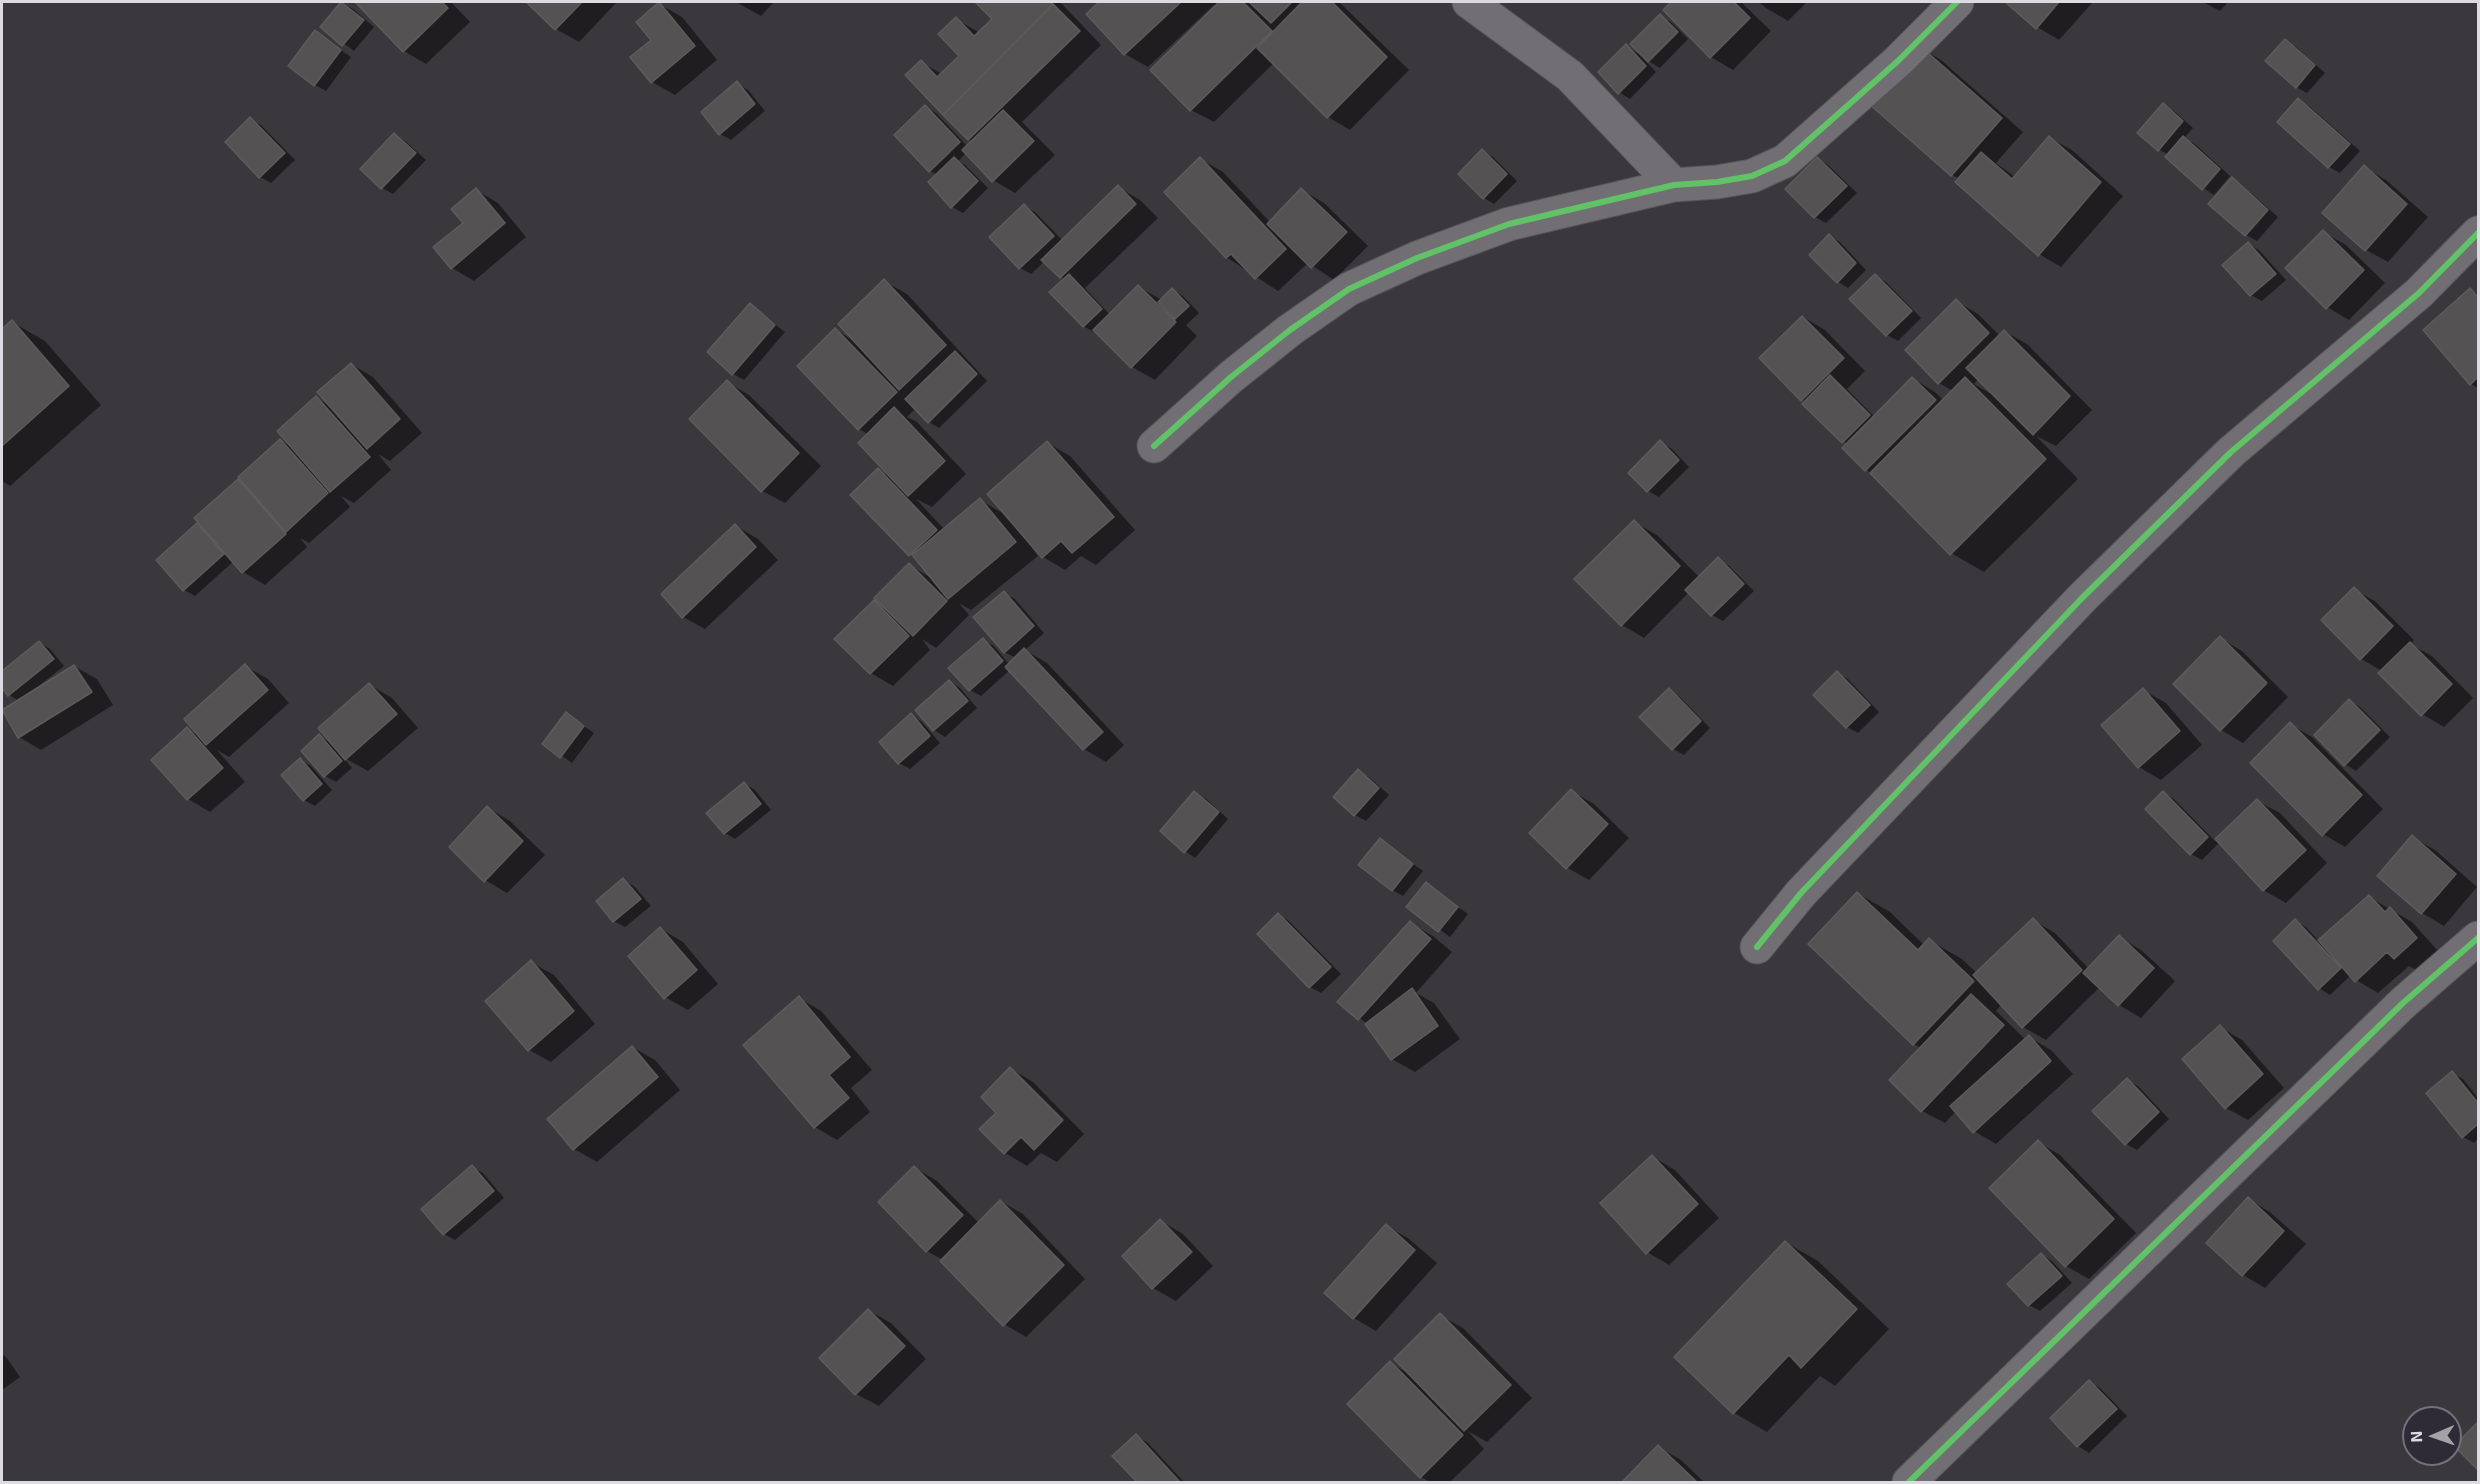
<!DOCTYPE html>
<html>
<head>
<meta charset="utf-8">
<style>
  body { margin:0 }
  #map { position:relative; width:2480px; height:1484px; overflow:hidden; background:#3a383d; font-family:"Exo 2",sans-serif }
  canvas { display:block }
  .frame { position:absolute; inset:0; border:3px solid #dddbe2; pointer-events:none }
  .north { position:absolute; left:2402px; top:1406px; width:60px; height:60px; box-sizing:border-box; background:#2f2b36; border:2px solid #75717b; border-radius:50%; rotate:268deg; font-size:16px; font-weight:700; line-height:24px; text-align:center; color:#dddbe2 }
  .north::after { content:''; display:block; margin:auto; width:21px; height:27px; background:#a4a2a8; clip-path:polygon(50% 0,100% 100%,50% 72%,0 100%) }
</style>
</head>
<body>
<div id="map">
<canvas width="2480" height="1484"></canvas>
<div class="frame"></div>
<div class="north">N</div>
</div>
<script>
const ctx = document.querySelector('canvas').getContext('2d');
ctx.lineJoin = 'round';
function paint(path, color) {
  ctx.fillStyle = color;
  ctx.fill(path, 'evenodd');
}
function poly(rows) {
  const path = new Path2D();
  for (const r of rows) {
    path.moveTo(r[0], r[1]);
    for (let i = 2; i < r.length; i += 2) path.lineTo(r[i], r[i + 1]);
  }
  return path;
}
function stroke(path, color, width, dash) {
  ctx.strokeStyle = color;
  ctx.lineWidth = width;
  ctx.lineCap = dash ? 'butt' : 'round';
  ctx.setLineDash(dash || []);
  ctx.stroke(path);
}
paint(poly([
  [357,2,451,2,470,22,426,64,404,51],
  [528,2,617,2,579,42,556,29],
  [736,2,774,2,761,16],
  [977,2,1060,2,1101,45,1022,122,1055,155,1015,193,993,180,966,153,958,161,965,165,988,188,963,213,952,207,938,175,930,171,925,107,936,113,968,147,973,142,968,139,921,62,942,74,961,56,956,19,980,33,994,19],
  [1101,2,1339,2,1409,70,1350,130,1328,117,1274,63,1214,122,1191,110,1216,7,1214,5,1148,67,1125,54,1088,14],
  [1674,2,1741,2,1771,31,1733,70,1711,57,1665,10],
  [1759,2,1807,2,1788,21,1766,8],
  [2007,2,2093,2,2059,40,2037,27],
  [2203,2,2228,2,2220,11],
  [342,3,353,9,374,27,354,51,322,27],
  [659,4,682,17,717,60,675,95,652,82],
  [1660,16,1671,22,1688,39,1660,68,1643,58,1656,72,1630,99,1619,92,1626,46,1642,56],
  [315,32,351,57,326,91,315,85],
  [2285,41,2296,47,2325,73,2307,93,2296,87],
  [1919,47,1941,60,2023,132,1996,163,2015,177,2050,138,2072,150,2123,196,2061,267,2039,254,1960,179,1952,175],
  [737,83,748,90,765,111,731,140,720,134],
  [2298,100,2309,106,2360,151,2340,173,2329,167,2279,122],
  [2163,105,2174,111,2193,128,2184,138,2195,144,2230,176,2214,195,2203,188,2169,155,2158,149],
  [250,119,261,125,295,160,271,183,260,177],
  [394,134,405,141,426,160,393,194,382,188],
  [1483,151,1493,157,1517,181,1494,204,1484,198],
  [1817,158,1828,165,1857,193,1826,223,1815,217,1787,189],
  [1200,159,1223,172,1270,222,1302,190,1324,203,1368,246,1334,280,1308,263,1278,291,1226,257],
  [2364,167,2386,180,2428,217,2388,262,2366,250],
  [2232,179,2243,186,2278,217,2257,241,2246,235],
  [1118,187,1140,200,1158,218,1085,288,1110,315,1139,287,1162,300,1173,290,1183,296,1199,313,1186,325,1197,336,1155,380,1132,367,1096,331,1094,332,1083,326,1064,279,1045,261,1031,274,1020,268,991,237,1024,206,1035,212,1063,241],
  [476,190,498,203,526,237,474,281,452,268],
  [2323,232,2346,245,2385,283,2349,320,2327,307],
  [1829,236,1840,242,1866,270,1848,288,1838,282],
  [2248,244,2259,250,2286,280,2262,301,2251,295],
  [1875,276,1886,282,1921,318,1898,341,1887,335],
  [884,281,907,294,987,381,939,428,929,422,916,408,907,417,917,422,966,474,932,507,916,499,945,530,980,500,1006,515,1048,443,1070,456,1135,530,1096,565,1081,556,1065,570,1043,557,1034,546,1032,548,1038,556,971,610,959,603,969,615,936,648,922,639,930,650,893,686,871,673,836,639,874,602,885,608,909,565,933,579,918,560,910,555,852,495,878,470,893,478,868,434,859,429,836,330,854,341],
  [2471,290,2478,294,2478,388,2471,384],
  [1956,301,1978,314,2000,336,2004,331,2027,344,2092,410,2056,446,2036,436,2078,479,1984,572,1951,553,1845,448,1848,445,1802,399,1803,317,1825,330,1865,371,1847,389,1875,417,1913,379,1935,392,1944,401,1953,391,1939,383,1907,350],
  [1979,378,1995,396,1974,384],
  [751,305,785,332,744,380,733,374],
  [12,322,45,341,101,405,10,486,2,481,2,331],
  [351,364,373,377,422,433,390,461,378,454,391,470,354,503,341,496,350,507,309,543,300,538,307,547,265,585,243,572,234,561,195,596,184,590,198,525,206,530,238,481,247,486,280,440,292,447,317,398,330,406],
  [727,382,749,395,821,466,785,503,762,491],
  [1660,442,1671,448,1689,467,1659,497,1648,491,1630,473],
  [1634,522,1657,535,1700,578,1718,559,1729,566,1754,591,1723,621,1712,615,1689,592,1644,638,1622,625,1576,579],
  [736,526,758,539,778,560,705,629,683,617],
  [2354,589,2376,602,2414,640,2410,644,2432,656,2473,698,2444,727,2422,714,2382,671,2361,659],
  [1004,593,1015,599,1044,633,1025,650,1047,663,1124,745,1106,762,1084,749,1010,670,981,696,970,690,983,640,994,646,1009,664,1016,658,1004,652],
  [2220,638,2242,651,2288,697,2243,743,2221,730],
  [40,643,50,649,64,666,40,685,41,687,74,666,97,679,113,705,41,750,19,737,19,701,9,695,2,685,2,673],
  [245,666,268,679,289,703,229,757,217,750,245,782,210,812,188,799,187,729,201,737],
  [1837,673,1848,679,1879,712,1858,733,1847,727],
  [950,682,960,688,977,708,945,737,934,730,917,710],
  [370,685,392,698,418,728,368,771,343,757,352,768,336,782,325,776,319,736,333,744],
  [1669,690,1680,697,1710,728,1684,755,1673,749],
  [2143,690,2166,703,2202,745,2161,780,2139,767],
  [2350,701,2360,707,2390,737,2356,771,2345,764],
  [567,714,594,733,572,763,544,743],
  [912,715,922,722,940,743,910,769,899,763,881,742],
  [2290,724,2312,737,2383,809,2345,847,2323,834],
  [300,760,311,766,332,790,315,806,304,800],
  [1358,771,1369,777,1389,795,1366,821,1355,815,1335,797],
  [744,783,755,790,771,810,735,839,725,833],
  [1571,791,1594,804,1629,838,1589,880,1566,867],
  [1195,793,1206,799,1228,819,1195,858,1185,851],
  [2164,793,2174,799,2215,841,2257,801,2280,813,2327,863,2286,903,2263,890,2220,842,2202,860,2191,854,2147,809],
  [488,808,510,821,545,855,507,893,485,880],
  [2412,837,2435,850,2477,887,2444,926,2422,913],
  [1380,840,1423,871,1403,896,1392,890],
  [623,880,634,886,651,906,625,927,614,921],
  [1426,884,1468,914,1450,937,1408,906],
  [1857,893,1890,912,1924,945,1929,940,1962,959,1977,973,2033,920,2055,933,2089,969,2119,937,2141,950,2175,981,2141,1018,2119,1005,2100,987,2046,1040,2023,1027,2002,1004,1996,1011,2026,1040,2029,1037,2051,1050,2073,1074,1996,1144,1974,1131,1956,1111,1945,1123,1922,1111,1921,1048,1914,1044],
  [2369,897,2412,922,2439,952,2418,971,2409,966,2378,993,2356,980,2351,975,2330,995,2319,988,2295,921,2306,927,2319,941],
  [1278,914,1289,921,1341,974,1321,993,1310,987],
  [1410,923,1433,936,1452,952,1416,993,1434,1003,1460,1039,1415,1072,1392,1059,1366,1023,1340,1002],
  [661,929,683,942,718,984,688,1010,665,997],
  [531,962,554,975,595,1024,551,1062,529,1050],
  [799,998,821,1011,872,1070,851,1088,870,1112,837,1140,815,1127],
  [2220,1027,2242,1040,2284,1088,2248,1120,2226,1108],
  [632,1047,655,1060,680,1090,597,1162,574,1149],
  [1011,1069,1033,1082,1084,1134,1057,1162,1041,1153,1027,1166,1005,1153,998,1113],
  [2452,1073,2463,1079,2478,1098,2478,1139,2474,1143,2463,1137],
  [2127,1080,2138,1086,2169,1119,2137,1150,2126,1144,2095,1111],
  [2038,1142,2060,1155,2136,1233,2089,1279,2066,1266],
  [1653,1157,1675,1170,1719,1218,1669,1265,1647,1252],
  [472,1167,483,1173,504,1198,455,1240,444,1234],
  [915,1168,937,1181,979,1223,1000,1201,1023,1214,1085,1279,1026,1337,1004,1324,943,1260,927,1251],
  [2248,1199,2270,1212,2306,1244,2265,1288,2243,1275,2208,1243],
  [1161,1221,1183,1234,1213,1266,1176,1301,1153,1288],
  [1386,1226,1408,1238,1437,1263,1376,1331,1354,1318,1326,1293],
  [1785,1242,1818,1261,1889,1329,1835,1386,1820,1376,1767,1432,1734,1413,1676,1357],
  [2041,1254,2052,1261,2072,1283,2040,1311,2029,1305,2009,1284],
  [868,1310,891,1323,926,1359,879,1406,856,1394],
  [1440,1315,1463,1328,1532,1398,1487,1442,1468,1431,1484,1449,1450,1482,1430,1482,1421,1477,1390,1363,1408,1373],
  [2,1354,6,1357,20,1377,2,1390],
  [2089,1382,2100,1388,2127,1416,2089,1453,2078,1446,2052,1418],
  [2478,1424,2478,1468,2457,1446],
  [1136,1436,1147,1442,1184,1482,1139,1482,1114,1456],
  [1658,1447,1681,1460,1704,1482,1624,1482]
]), '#0007');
const building = poly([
  [341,2,364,20,342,46,320,27,341,2],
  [355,2,442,2,448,8,403,52,355,2],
  [526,2,582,2,555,30,526,2],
  [659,2,695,46,651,83,630,57,651,40,636,22,659,2],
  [975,2,1051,2,1053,4,943,115,905,75,921,60,937,77,959,56,938,34,956,17,974,36,992,19,975,2],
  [1099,2,1181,2,1124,55,1086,14,1099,2],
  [1219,2,1243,2,1272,31,1190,111,1150,70,1219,2],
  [1249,2,1292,2,1271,23,1249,2],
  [1302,2,1332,2,1387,57,1327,118,1257,48,1302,2],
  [1671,2,1734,2,1750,18,1710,58,1663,10,1671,2],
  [2005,2,2059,2,2036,29,2005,2],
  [1053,4,1080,31,968,140,943,115,1053,4],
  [1660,14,1678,32,1648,62,1630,44,1660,14],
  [315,30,341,50,314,86,288,66,315,30],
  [2285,39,2315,65,2296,88,2265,61,2285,39],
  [1626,44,1646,66,1618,94,1598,72,1626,44],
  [1919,45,2002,118,1951,176,1868,103,1919,45],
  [737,81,755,104,719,135,701,112,737,81],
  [2298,98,2350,144,2328,168,2277,122,2298,98],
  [2163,103,2183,121,2158,151,2137,133,2163,103],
  [925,105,960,142,929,172,894,135,925,105],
  [1003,110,1034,141,992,182,962,150,1003,110],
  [250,117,285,153,259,178,225,142,250,117],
  [394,133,416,153,381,189,360,169,394,133],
  [2049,136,2101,182,2038,256,1955,182,1981,152,2012,179,2049,136],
  [2183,136,2220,169,2202,190,2165,157,2183,136],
  [1482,149,1507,174,1483,199,1458,174,1482,149],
  [954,157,978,181,951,208,928,182,954,157],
  [1200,157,1286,249,1255,279,1231,254,1226,258,1164,192,1200,157],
  [1817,157,1847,186,1814,218,1785,189,1817,157],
  [2364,165,2407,204,2365,251,2322,213,2364,165],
  [2232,177,2268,210,2245,236,2208,204,2232,177],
  [1118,185,1136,204,1060,278,1041,260,1118,185],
  [476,188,505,223,451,269,433,247,463,223,451,209,476,188],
  [1301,188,1347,232,1311,268,1267,224,1301,188],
  [1024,204,1054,236,1019,269,989,237,1024,204],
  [2323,230,2364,270,2326,309,2285,268,2323,230],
  [1829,234,1856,263,1837,283,1809,255,1829,234],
  [2248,242,2276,274,2250,296,2222,265,2248,242],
  [1069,274,1102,309,1083,327,1049,292,1069,274],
  [1875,274,1912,311,1886,336,1849,299,1875,274],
  [884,279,946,345,899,390,838,324,884,279],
  [1138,285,1176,322,1131,368,1093,330,1138,285],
  [1172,288,1189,306,1175,319,1158,302,1172,288],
  [2470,288,2478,297,2478,377,2470,385,2423,330,2470,288],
  [1956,299,1989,333,1938,384,1905,350,1956,299],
  [750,303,775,325,732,375,707,352,750,303],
  [1802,316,1844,358,1801,401,1759,358,1802,316],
  [12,320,69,386,2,446,2,329,12,320],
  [835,328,897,392,858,430,797,366,835,328],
  [2004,330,2070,396,2033,435,1966,368,2004,330],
  [955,351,977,374,928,423,905,399,955,351],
  [351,363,400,419,367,449,317,392,351,363],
  [1830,375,1870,415,1842,443,1802,404,1830,375],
  [1912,377,1936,400,1865,471,1842,448,1912,377],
  [1965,377,2046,459,1950,555,1870,473,1965,377],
  [727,380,799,453,761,492,689,419,727,380],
  [316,396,370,457,330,492,277,431,316,396],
  [894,407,945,461,908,496,858,443,894,407],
  [280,439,328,493,286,532,238,477,280,439],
  [1660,440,1679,460,1647,492,1628,473,1660,440],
  [1047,441,1114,517,1072,553,1061,541,1042,558,987,494,1047,441],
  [878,468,937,530,909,556,850,495,878,468],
  [238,479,286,534,242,573,194,518,238,479],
  [980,498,1016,542,948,599,912,555,980,498],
  [1634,520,1680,566,1621,626,1574,579,1634,520],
  [197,523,224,554,183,591,156,560,197,523],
  [735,524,756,547,682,618,661,594,735,524],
  [1718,557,1744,584,1711,616,1685,590,1718,557],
  [909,563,947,601,913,636,874,598,909,563],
  [2354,587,2393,626,2360,660,2321,620,2354,587],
  [1004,591,1034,626,1004,653,973,617,1004,591],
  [874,600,909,636,870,674,834,639,874,600],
  [2220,636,2267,683,2220,731,2173,684,2220,636],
  [983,638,1003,661,969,691,948,668,983,638],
  [39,641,54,659,8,696,2,688,2,671,39,641],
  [2410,642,2452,684,2421,716,2378,673,2410,642],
  [1024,648,1103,732,1083,750,1005,667,1024,648],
  [245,664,268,690,206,745,184,719,245,664],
  [74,665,92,692,18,738,2,710,74,665],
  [1837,671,1870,705,1846,728,1813,695,1837,671],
  [949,680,968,701,933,731,915,710,949,680],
  [369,683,397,714,345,760,318,728,369,683],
  [1669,688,1701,721,1672,750,1639,717,1669,688],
  [2143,688,2180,731,2138,768,2101,725,2143,688],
  [2349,699,2380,730,2344,766,2314,735,2349,699],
  [566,712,584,726,560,758,542,744,566,712],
  [911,713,930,736,898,764,879,742,911,713],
  [2290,722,2362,795,2322,836,2250,763,2290,722],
  [187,727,223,768,187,800,151,760,187,727],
  [319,734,342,761,324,777,301,751,319,734],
  [300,758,322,784,303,801,281,775,300,758],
  [1358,769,1379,788,1354,816,1333,797,1358,769],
  [744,782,761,804,724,834,706,813,744,782],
  [1571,789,1608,824,1566,869,1529,833,1571,789],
  [1194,791,1219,812,1184,853,1160,831,1194,791],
  [2163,791,2208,837,2190,855,2145,809,2163,791],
  [2257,799,2306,850,2263,891,2215,839,2257,799],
  [487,806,523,841,484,882,449,847,487,806],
  [2412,835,2456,874,2421,914,2377,876,2412,835],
  [1380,838,1413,864,1392,891,1358,865,1380,838],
  [623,878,641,899,613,922,596,901,623,878],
  [1426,882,1458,907,1438,932,1406,907,1426,882],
  [1857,892,1918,950,1929,938,1974,981,1913,1045,1808,944,1857,892],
  [2369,895,2385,912,2390,907,2417,938,2394,959,2387,952,2355,982,2318,940,2369,895],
  [1278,913,1331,967,1309,988,1257,934,1278,913],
  [2033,918,2082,970,2022,1028,1973,975,2033,918],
  [2295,919,2341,968,2318,990,2273,941,2295,919],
  [1410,921,1431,939,1358,1020,1337,1002,1410,921],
  [660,927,697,970,664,999,628,956,660,927],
  [2119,935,2154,968,2118,1006,2083,973,2119,935],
  [531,960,574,1011,528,1051,485,1001,531,960],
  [1412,988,1438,1026,1391,1060,1365,1024,1412,988],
  [1971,994,2004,1025,1921,1112,1889,1080,1971,994],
  [799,996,850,1057,829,1075,849,1098,814,1128,743,1045,799,996],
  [2220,1025,2263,1074,2225,1109,2182,1059,2220,1025],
  [2029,1035,2051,1061,1973,1133,1950,1106,2029,1035],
  [632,1046,658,1077,573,1150,547,1119,632,1046],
  [1010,1067,1063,1120,1034,1150,1021,1137,1004,1154,979,1129,996,1113,981,1097,1010,1067],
  [2452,1071,2478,1103,2478,1124,2462,1138,2426,1093,2452,1071],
  [2127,1078,2159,1112,2125,1145,2092,1111,2127,1078],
  [2038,1140,2114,1219,2065,1267,1989,1188,2038,1140],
  [1652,1155,1698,1204,1646,1254,1600,1203,1652,1155],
  [472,1165,494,1191,443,1235,421,1209,472,1165],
  [914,1166,963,1215,926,1252,878,1202,914,1166],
  [2248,1197,2284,1231,2242,1276,2206,1243,2248,1197],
  [1000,1200,1064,1265,1003,1326,940,1261,1000,1200],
  [1160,1219,1192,1252,1152,1289,1122,1256,1160,1219],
  [1386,1224,1415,1250,1353,1319,1324,1293,1386,1224],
  [1785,1241,1857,1309,1801,1368,1789,1355,1733,1414,1674,1357,1785,1241],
  [2041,1253,2062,1276,2028,1306,2007,1284,2041,1253],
  [868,1309,905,1346,855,1395,819,1358,868,1309],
  [1440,1313,1511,1385,1464,1431,1394,1359,1440,1313],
  [1390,1361,1463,1435,1420,1478,1347,1404,1390,1361],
  [2089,1380,2117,1409,2077,1447,2050,1418,2089,1380],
  [2478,1422,2478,1470,2454,1446,2478,1422],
  [1136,1434,1180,1482,1137,1482,1112,1456,1136,1434],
  [1658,1445,1697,1482,1622,1482,1658,1445]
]);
paint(building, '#555253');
stroke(building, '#5e5b5b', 1.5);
const minor = poly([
  [1469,2,1570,76,1674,185],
  [1154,446,1231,377,1290,330,1349,289,1417,258,1509,224,1674,185,1717,182,1752,176,1785,161,1898,61,1957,2],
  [1757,947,1801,893,2083,597,2231,452,2419,293,2478,233],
  [1909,1482,2403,1003,2478,938]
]);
stroke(minor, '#56555a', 35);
stroke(minor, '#716f74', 33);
stroke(poly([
  [1154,446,1231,377,1290,330,1349,289,1417,258,1509,224,1674,185,1717,182,1752,176,1785,161,1898,61,1957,2],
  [1757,947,1801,893,2083,597,2231,452,2419,293,2478,233],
  [1909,1482,2403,1003,2478,938]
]), '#61c268', 6);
</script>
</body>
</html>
